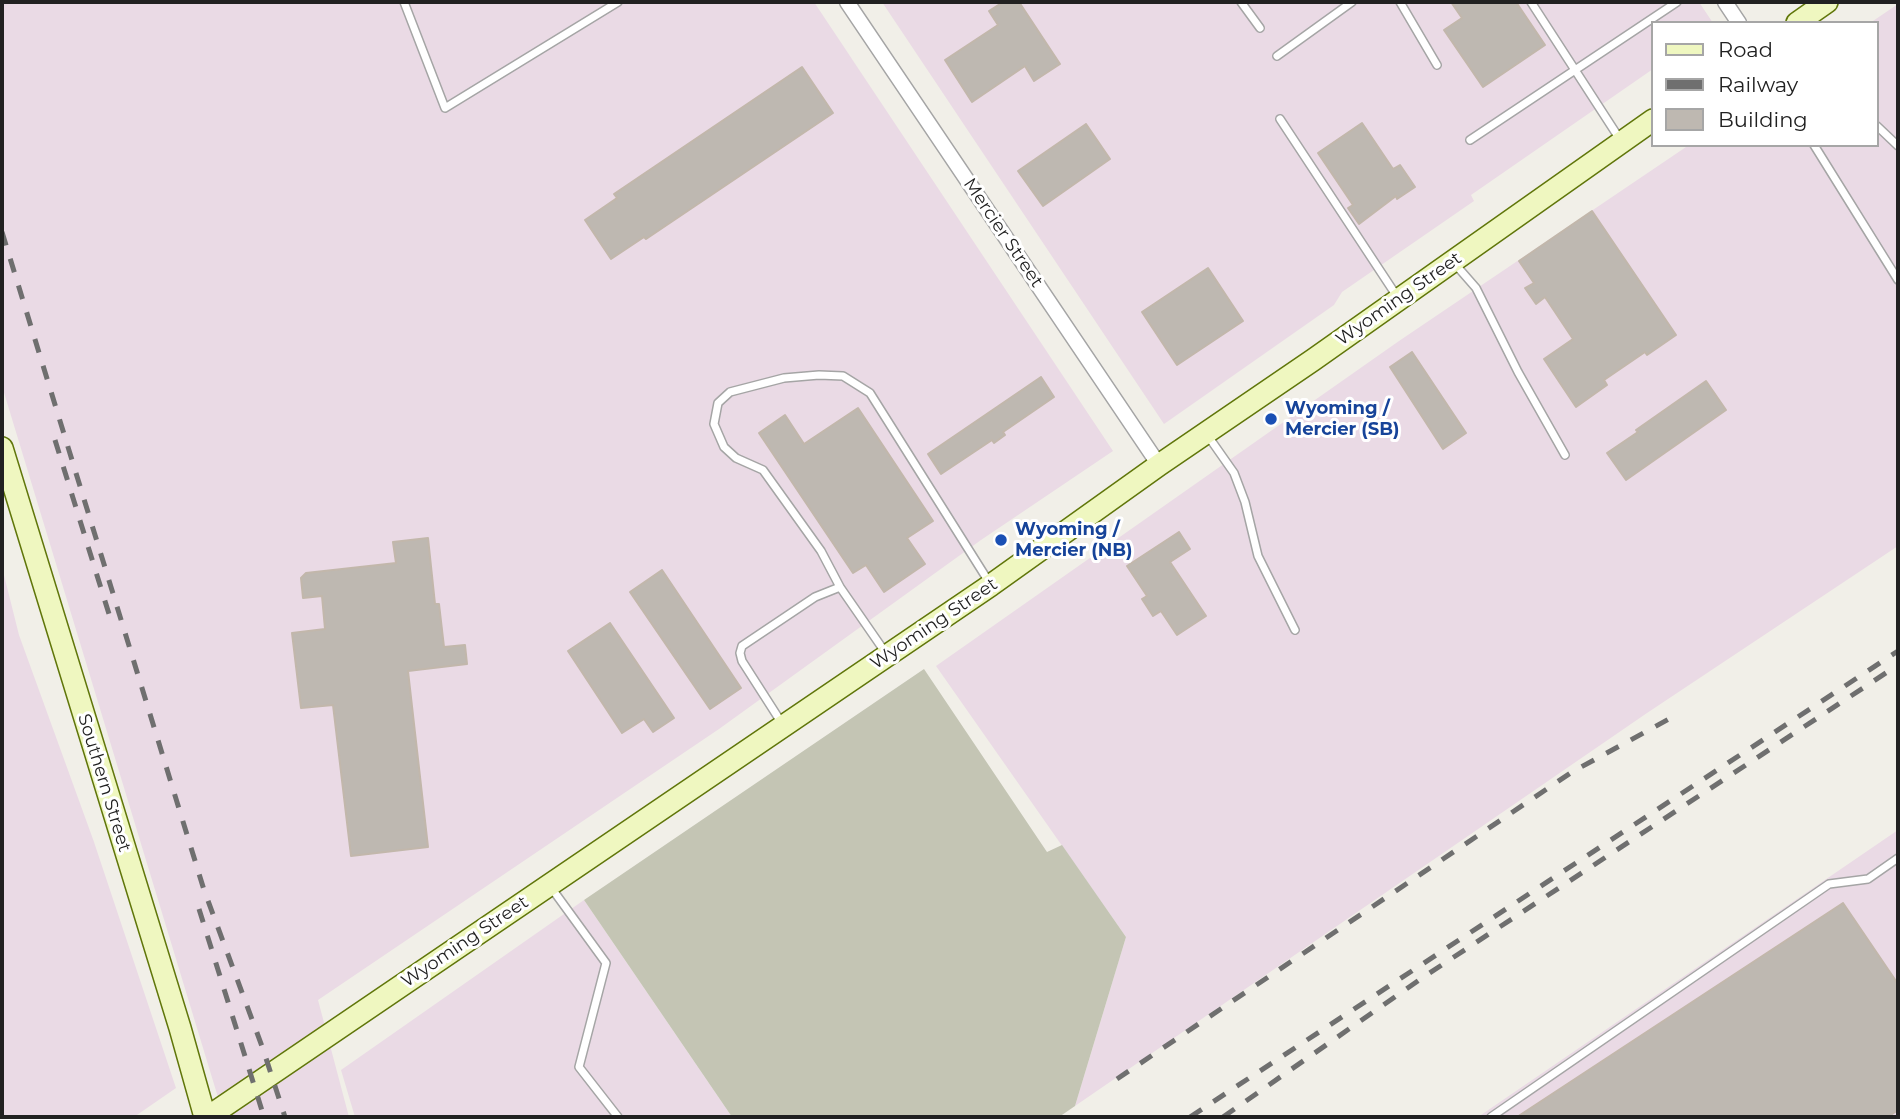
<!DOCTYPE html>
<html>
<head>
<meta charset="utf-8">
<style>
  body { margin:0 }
  #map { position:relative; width:1900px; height:1119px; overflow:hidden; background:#f1efe8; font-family:Montserrat,sans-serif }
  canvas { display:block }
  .frame { position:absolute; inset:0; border:4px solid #212121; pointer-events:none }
  .legend { position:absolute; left:1651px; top:21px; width:228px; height:126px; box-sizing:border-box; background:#fff; border:2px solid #a6a6a6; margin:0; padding:9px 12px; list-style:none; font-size:21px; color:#212121 }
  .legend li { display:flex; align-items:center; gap:14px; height:35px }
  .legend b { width:35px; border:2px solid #a6a6a6 }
</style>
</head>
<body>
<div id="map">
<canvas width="1900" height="1119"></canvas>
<div class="frame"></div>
<ul class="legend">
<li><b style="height:9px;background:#eff7c0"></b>Road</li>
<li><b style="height:9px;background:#6f6f6f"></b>Railway</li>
<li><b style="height:19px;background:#beb8b1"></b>Building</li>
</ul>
</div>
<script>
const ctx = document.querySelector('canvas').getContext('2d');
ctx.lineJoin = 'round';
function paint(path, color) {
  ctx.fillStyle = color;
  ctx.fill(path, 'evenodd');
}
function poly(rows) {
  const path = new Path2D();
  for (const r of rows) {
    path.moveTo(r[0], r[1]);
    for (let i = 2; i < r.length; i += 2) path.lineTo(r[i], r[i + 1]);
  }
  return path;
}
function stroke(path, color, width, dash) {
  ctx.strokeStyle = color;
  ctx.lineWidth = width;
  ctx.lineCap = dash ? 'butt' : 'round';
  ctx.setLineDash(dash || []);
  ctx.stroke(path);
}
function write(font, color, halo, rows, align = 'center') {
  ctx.font = font + ' Montserrat,sans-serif';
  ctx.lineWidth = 6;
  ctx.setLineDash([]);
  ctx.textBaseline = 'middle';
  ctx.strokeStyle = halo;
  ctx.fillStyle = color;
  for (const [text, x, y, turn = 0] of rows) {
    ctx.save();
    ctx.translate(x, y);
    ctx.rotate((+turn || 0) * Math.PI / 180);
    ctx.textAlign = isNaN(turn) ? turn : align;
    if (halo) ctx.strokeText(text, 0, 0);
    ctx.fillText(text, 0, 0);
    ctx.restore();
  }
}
paint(poly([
  [2,2,814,2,1113,451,981,540,719,729,318,1000,349,1117,224,1117,2,386],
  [882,2,1699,2,1713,23,1653,23,1653,69,1471,195,1474,201,1342,292,1334,305,1164,424],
  [1898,4,1898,546,1647,713,1075,1106,1126,937,936,666,1399,341,1689,145,1877,145,1877,23,1870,23],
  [2,567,19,635,94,842,176,1088,134,1117,2,1117],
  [1898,830,1898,1117,1478,1117],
  [584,900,732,1117,355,1117,341,1070]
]), '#eadae5');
paint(poly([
  [924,669,1047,852,1062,845,1126,937,1075,1106,1059,1117,732,1117,584,900]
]), '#c4c5b4');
const building = poly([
  [1003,2,1019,2,1060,64,1034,81,1025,66,972,102,945,60,998,25,989,11,1003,2],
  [1451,2,1516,2,1545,45,1483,87,1444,30,1462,18,1451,2],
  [802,67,833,113,646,239,644,237,611,259,585,220,617,198,614,194,802,67],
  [1362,123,1393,169,1400,165,1415,187,1397,199,1396,196,1359,224,1348,208,1353,205,1318,153,1362,123],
  [1086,124,1110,159,1043,206,1018,171,1086,124],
  [1592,211,1676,335,1647,355,1645,352,1604,380,1607,385,1576,407,1544,359,1573,339,1545,297,1536,304,1525,288,1534,283,1519,261,1592,211],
  [1208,268,1243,321,1177,365,1142,312,1208,268],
  [1412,352,1466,433,1443,449,1390,367,1412,352],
  [1041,377,1054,397,1003,432,1005,435,994,443,992,440,941,474,928,454,1041,377],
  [1706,381,1726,410,1626,480,1607,453,1638,432,1636,430,1706,381],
  [858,408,933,521,907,538,925,564,884,592,866,565,853,573,759,433,785,415,804,444,858,408],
  [1179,532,1190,549,1170,562,1206,616,1177,635,1161,611,1153,616,1142,599,1147,596,1127,566,1179,532],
  [428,538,435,604,439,604,444,647,465,645,467,664,408,671,428,847,351,856,333,705,301,708,292,633,325,629,322,596,303,598,301,578,306,573,396,563,393,542,428,538],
  [662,570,741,688,710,709,630,592,662,570],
  [610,623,674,718,653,732,644,719,622,733,568,651,610,623],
  [1843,903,1898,984,1898,1110,1888,1117,1517,1117,1843,903]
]);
paint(building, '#beb8b1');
stroke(building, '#c2b7ab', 2);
const lane = poly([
  [404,2,445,108,618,2],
  [1241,2,1260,28],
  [1400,2,1437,65],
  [1531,2,1621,141],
  [1277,56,1352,2],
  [1280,119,1398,298],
  [1877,126,1898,146],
  [1470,140,1677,2],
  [1814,145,1898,280],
  [1455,264,1476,288,1518,372,1565,455],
  [1208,436,1234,473,1245,502,1258,556,1295,630],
  [840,587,821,551,763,470,736,458,724,447,714,424,718,403,730,392,784,378,819,375,843,376,870,393,989,582],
  [783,725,742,661,740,653,742,646,815,597,840,587,885,652],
  [550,886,606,963,579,1067,618,1117],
  [1491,1117,1829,884,1868,879,1898,858]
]);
const street = poly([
  [847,2,1159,465],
  [1725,2,1739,23]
]);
const secondary = poly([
  [1797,23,1827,2],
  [2,448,180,1028,205,1117],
  [208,1117,991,585,1159,465,1313,360,1653,120]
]);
stroke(lane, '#a5a5a5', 10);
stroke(street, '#a5a5a5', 17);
stroke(secondary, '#60760a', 24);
stroke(lane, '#fff', 7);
stroke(street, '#fff', 14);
stroke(secondary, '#eff7c0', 21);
stroke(poly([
  [2,232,204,890,263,1049,285,1117],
  [55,440,109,614],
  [199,909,264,1117],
  [1117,1079,1572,772,1669,719],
  [1190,1117,1898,651],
  [1223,1117,1422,978,1898,665]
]), '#6f6f6f', 5, [14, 14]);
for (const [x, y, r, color] of [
  [1271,419,7,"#1a4fb4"],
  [1001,540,7,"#1a4fb4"]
]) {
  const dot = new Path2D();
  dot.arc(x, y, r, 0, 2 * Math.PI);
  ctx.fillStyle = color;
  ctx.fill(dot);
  stroke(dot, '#fff', 2.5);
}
write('18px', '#212121', '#fff', [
  ["Mercier Street",1003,233,56],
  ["Wyoming Street",1399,299,-35],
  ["Wyoming Street",934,624,-34],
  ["Southern Street",104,783,73],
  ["Wyoming Street",465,942,-34]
]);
write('bold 18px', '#164399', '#fff', [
  ["Wyoming /",1285,409],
  ["Mercier (SB)",1285,430],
  ["Wyoming /",1015,530],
  ["Mercier (NB)",1015,551]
], 'left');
</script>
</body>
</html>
